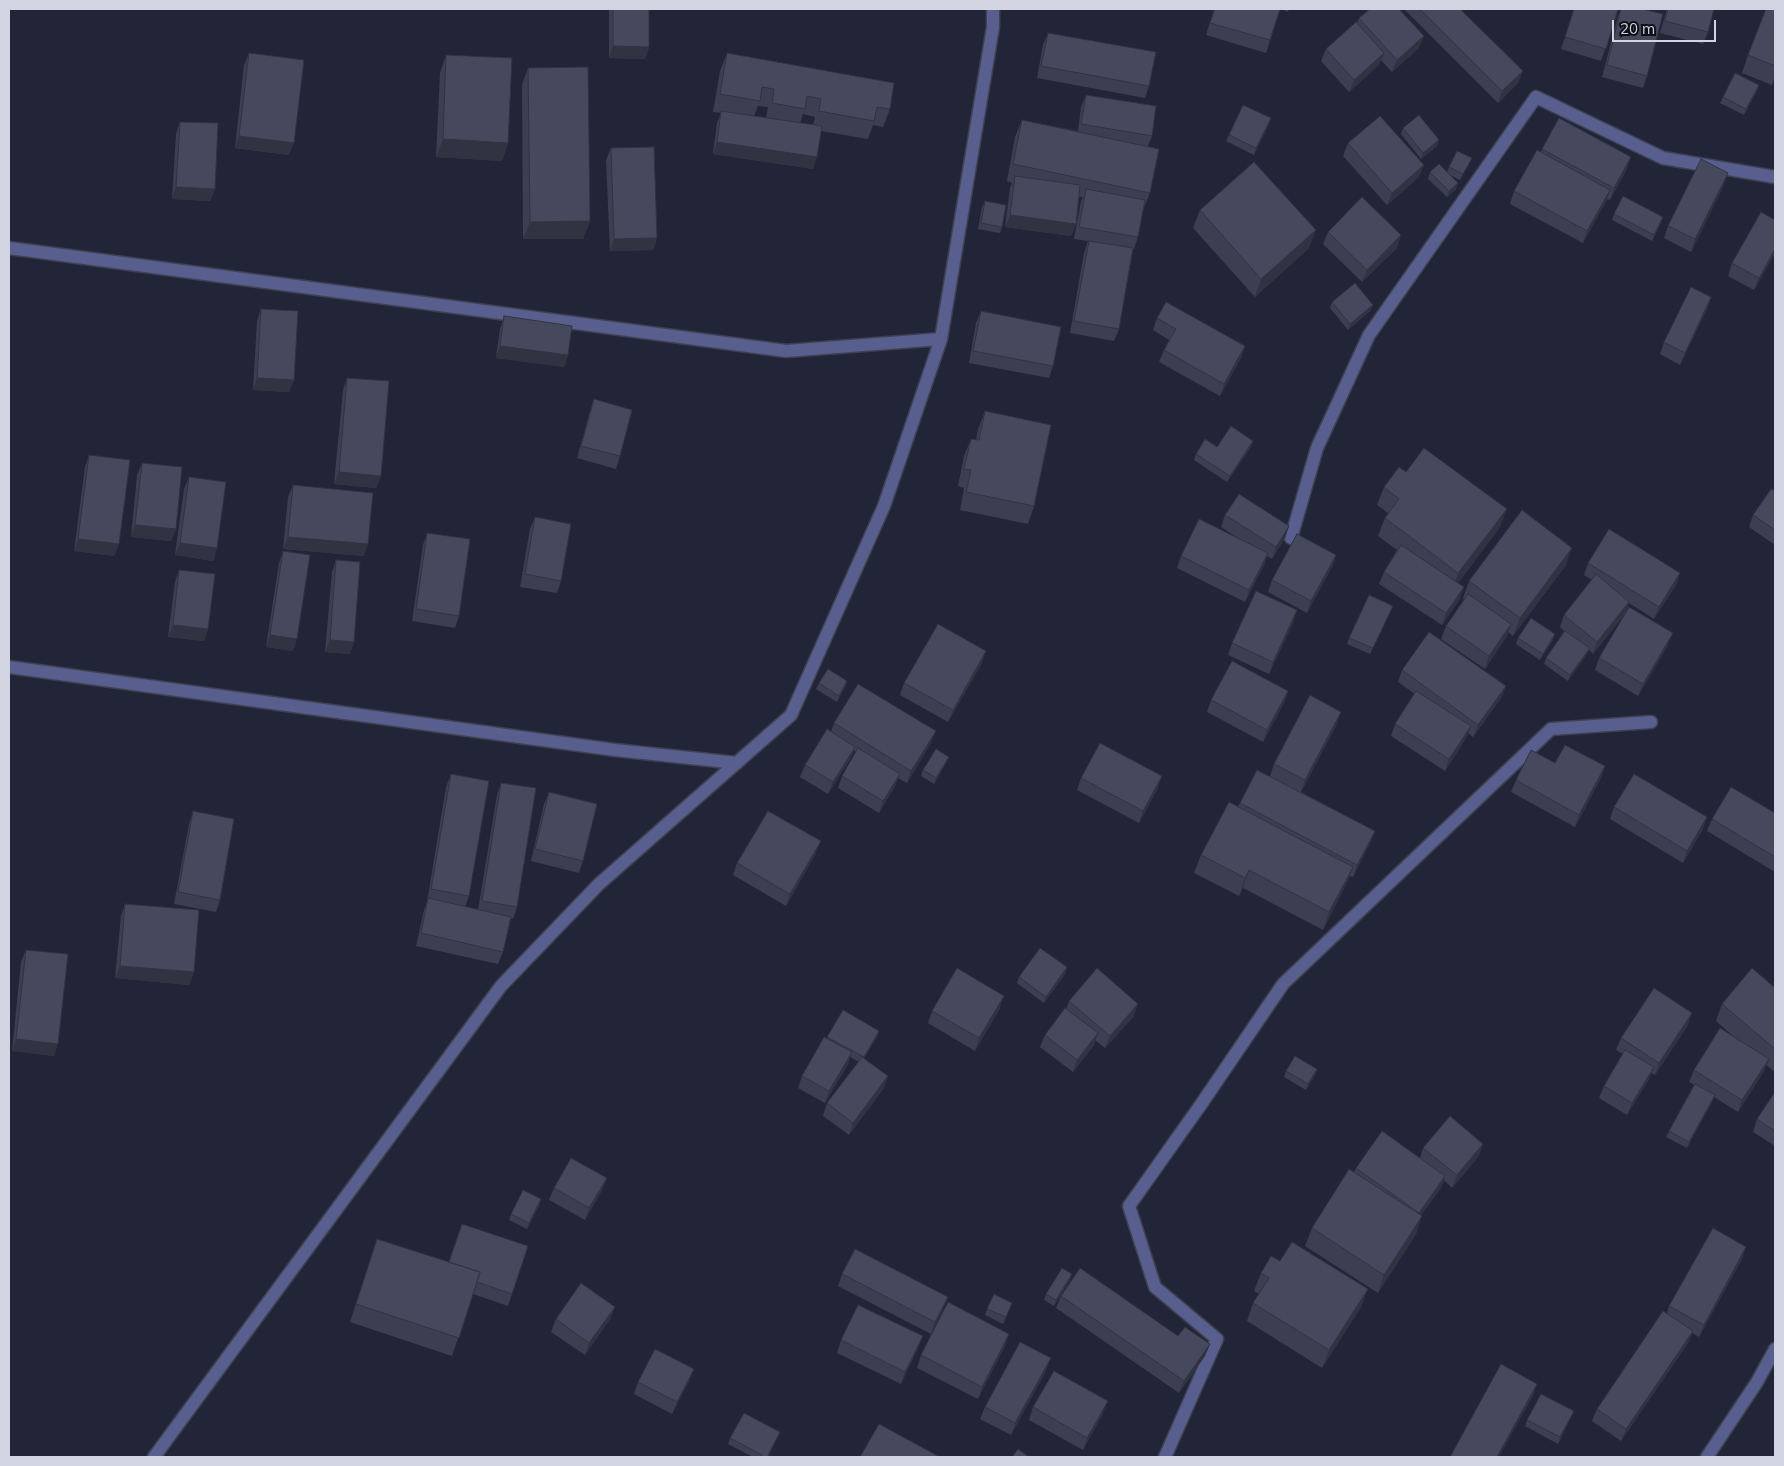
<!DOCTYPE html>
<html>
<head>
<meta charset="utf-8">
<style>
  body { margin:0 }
  #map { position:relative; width:1784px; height:1466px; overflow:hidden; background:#222537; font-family:Mulish,sans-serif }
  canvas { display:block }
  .frame { position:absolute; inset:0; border:10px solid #d2d4e1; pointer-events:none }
  .scale { position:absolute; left:1612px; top:20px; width:104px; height:22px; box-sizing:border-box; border:2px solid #d2d4e1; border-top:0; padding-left:6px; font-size:15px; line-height:18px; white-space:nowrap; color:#d2d4e1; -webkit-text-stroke:4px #0e0f17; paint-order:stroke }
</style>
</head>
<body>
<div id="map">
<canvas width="1784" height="1466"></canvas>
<div class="frame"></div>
<div class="scale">20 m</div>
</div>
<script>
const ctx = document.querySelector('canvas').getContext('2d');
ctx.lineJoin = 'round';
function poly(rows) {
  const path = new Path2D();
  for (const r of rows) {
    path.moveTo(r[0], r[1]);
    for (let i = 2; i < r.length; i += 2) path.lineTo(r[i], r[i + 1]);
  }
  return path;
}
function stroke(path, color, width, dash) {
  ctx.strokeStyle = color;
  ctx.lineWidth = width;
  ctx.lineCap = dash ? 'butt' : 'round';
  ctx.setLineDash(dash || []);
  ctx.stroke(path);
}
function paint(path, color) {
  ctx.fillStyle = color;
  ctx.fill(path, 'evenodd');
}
const street = poly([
  [9,248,786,351,941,339],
  [1291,538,1317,448,1369,335,1536,97,1663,158,1775,177],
  [9,667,615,750,737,763],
  [154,1457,501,986,599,884,791,715,884,506,941,339,993,27,993,9],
  [1165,1457,1217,1339,1155,1287,1129,1206,1202,1103,1283,984,1551,729,1651,722],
  [1707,1457,1757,1382,1775,1349]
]);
stroke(street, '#3e4152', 15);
stroke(street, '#585e8d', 12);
paint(poly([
  [609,9,649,9,649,47,645,59,609,58],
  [1214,9,1280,9,1266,53,1206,35],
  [1281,9,1289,9,1288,12],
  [1404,9,1460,9,1523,71,1518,83,1498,103],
  [1574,9,1618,9,1601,61,1561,49],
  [1621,9,1642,9,1647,76,1643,88,1602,77,1618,16],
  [1667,9,1714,9,1708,32,1703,44,1660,33],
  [1775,9,1775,76,1772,85,1742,73,1748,55],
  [1359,18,1419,48,1392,72,1381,60,1379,65,1349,92,1321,61,1326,49,1357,23],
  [1048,33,1149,86,1145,98,1037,78,1043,45],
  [249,53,289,155,235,148,244,65],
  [727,53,890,109,883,127,873,125,868,139,821,131,813,169,713,154,717,123,721,113,713,112,720,71],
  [758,106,768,107,766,118,754,116],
  [803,114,815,117,813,125,800,123],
  [446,55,508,143,502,161,436,157,440,73],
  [528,68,590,221,583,239,523,239,522,85],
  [1757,91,1744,115,1720,103,1723,97],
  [1086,95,1152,136,1148,146,1150,193,1143,210,1138,237,1134,249,1132,249,1119,329,1114,341,1070,333,1084,253,1088,241,1074,239,1081,201,1083,197,1079,197,1076,224,1071,236,1005,227,1010,188,1012,183,1007,181,1015,137,1022,120,1078,131,1081,107],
  [1271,118,1254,155,1226,141,1229,135],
  [180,122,215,189,210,201,172,199,176,134],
  [1403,128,1439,140,1437,146,1421,159,1401,134],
  [1348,143,1419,177,1387,205,1343,156],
  [611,148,657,238,653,250,610,251,606,160],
  [1542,149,1627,169,1610,200,1607,199,1583,243,1510,204,1514,191,1541,152],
  [1472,158,1469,164,1460,180,1450,175,1458,183,1456,189,1447,197,1428,179,1430,172,1447,172,1449,167],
  [1724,185,1691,252,1664,238,1668,226],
  [985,201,1002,227,1000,233,978,229,982,207],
  [1200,210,1309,248,1255,297,1193,228],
  [1614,214,1661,223,1652,241,1612,220],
  [1328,232,1397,248,1362,282,1323,244],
  [1775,253,1754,290,1728,276,1732,263],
  [1711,297,1707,309,1680,365,1660,354,1664,342],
  [1332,302,1373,305,1370,311,1348,330,1330,308],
  [261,309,294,380,289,392,253,390,257,321],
  [981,311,1053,366,1049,378,969,363,976,323],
  [504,316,568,355,564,367,496,358,500,329],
  [1157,318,1245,346,1241,358,1220,396,1159,362,1164,350,1169,340,1153,330],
  [347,378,381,476,376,488,334,484,343,390],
  [594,399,620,456,616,469,577,458,590,411],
  [985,411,1034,506,1028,524,960,510,964,488,958,486,964,456,971,439,976,440,978,429],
  [1217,447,1251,447,1227,482,1194,460,1196,454],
  [89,455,119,544,114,556,74,551,85,467],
  [142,463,176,529,171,541,131,537,137,475],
  [1406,472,1500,527,1458,583,1460,599,1442,625,1379,584,1384,572,1397,550,1378,536,1385,518,1388,513,1377,505,1384,487],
  [189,477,217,548,213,561,175,555,184,489],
  [293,485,364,556,283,549,288,497],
  [1775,491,1775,545,1749,527,1753,515],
  [1225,515,1289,526,1285,538,1272,559,1267,556,1264,565,1245,602,1177,568,1181,556,1238,538,1221,527],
  [535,517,561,581,557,593,520,587,530,529],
  [427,533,459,616,455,628,412,621,423,545],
  [283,551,293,651,266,647,279,563],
  [1336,555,1332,567,1307,613,1268,592,1272,580],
  [336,560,350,654,325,652,332,572],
  [1588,563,1680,573,1676,585,1654,619,1629,603,1625,614,1593,654,1589,650,1587,654,1568,681,1544,664,1546,658,1564,631,1560,627,1564,615,1592,580,1584,575],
  [1566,565,1513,636,1508,632,1507,636,1485,669,1441,639,1446,626,1464,600,1463,598,1469,581],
  [179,570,208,629,204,641,168,637,175,582],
  [1390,612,1370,654,1347,644,1349,638],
  [1293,623,1269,674,1228,655,1232,643],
  [1518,638,1553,640,1540,660,1516,644],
  [1668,645,1638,696,1595,670,1599,658],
  [982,663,948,722,900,695,904,683],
  [1402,670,1506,686,1501,698,1473,737,1468,733,1466,738,1445,771,1391,736,1395,724,1415,694,1398,682],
  [847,681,845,687,837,702,816,689,819,683],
  [1288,691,1284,703,1263,742,1207,712,1211,700],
  [834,723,931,743,907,783,898,778,895,786,879,813,838,788,842,776,856,752,854,750,850,759,828,794,800,777,805,765,831,732],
  [1337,724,1301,792,1375,831,1370,843,1353,877,1350,876,1323,930,1243,888,1239,896,1194,873,1201,855,1238,806,1240,803,1270,776,1274,764],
  [946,763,934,784,921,776,923,770],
  [1555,763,1605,766,1601,778,1575,827,1511,792,1516,780],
  [451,774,469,896,465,907,478,910,497,795,501,783,517,907,513,919,510,918,503,952,498,964,416,946,424,910,427,902,446,787],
  [1081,778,1158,788,1139,823,1077,790],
  [549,792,583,861,579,873,531,861,544,804],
  [1614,807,1703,829,1683,863,1610,819],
  [193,811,220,900,216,912,174,904,189,824],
  [1775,813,1775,872,1707,831,1712,819],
  [816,853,786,906,733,875,737,863],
  [125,904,194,972,189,985,115,978,121,916],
  [26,950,54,1056,12,1051,21,962],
  [1067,967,1065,974,1044,1003,1017,983,1019,977],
  [1775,988,1775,1072,1766,1065,1764,1071,1738,1112,1714,1097,1687,1148,1666,1137,1669,1131,1694,1085,1689,1082,1694,1070,1733,1036,1716,1021,1722,1004],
  [1069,1001,1134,1016,1105,1048,1095,1040,1094,1045,1073,1072,1040,1047,1045,1035,1066,1009],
  [1000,1008,975,1051,928,1023,932,1011],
  [843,1010,879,1031,877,1037,864,1058,884,1088,849,1135,823,1116,827,1103,859,1062,850,1057,848,1064,825,1103,798,1088,802,1076,827,1038],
  [1688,1025,1655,1075,1651,1073,1649,1079,1627,1115,1599,1098,1604,1086,1623,1054,1616,1050,1621,1038],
  [1317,1069,1315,1075,1306,1090,1284,1077,1286,1071],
  [1775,1092,1775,1146,1753,1132,1757,1119],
  [1423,1148,1479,1156,1452,1188,1444,1180,1441,1188,1421,1215,1416,1234,1378,1293,1305,1246,1312,1228,1354,1172,1356,1168,1420,1158],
  [607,1178,602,1190,585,1220,549,1200,554,1188],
  [541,1199,539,1206,527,1229,509,1220,511,1214],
  [377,1239,512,1294,508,1306,473,1294,452,1356,350,1322],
  [1742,1259,1699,1337,1692,1333,1688,1343,1621,1441,1592,1421,1597,1409,1667,1313,1669,1306],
  [1261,1273,1361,1307,1322,1368,1247,1321,1253,1303,1259,1294,1254,1291],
  [842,1274,943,1309,931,1334,838,1286],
  [1070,1280,1054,1306,1044,1300,1046,1294],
  [1061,1296,1178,1336,1210,1344,1205,1356,1179,1393,1056,1308],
  [615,1307,610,1319,585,1355,551,1332,556,1319],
  [987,1309,1010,1309,1003,1324,985,1315],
  [841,1340,918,1348,901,1384,837,1353],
  [1005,1346,978,1399,917,1368,921,1355],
  [694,1369,689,1381,672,1414,634,1394,638,1382],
  [1046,1371,1011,1435,980,1419,985,1407],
  [1033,1407,1103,1413,1083,1450,1029,1420],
  [1574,1411,1571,1417,1558,1444,1525,1426,1527,1420],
  [780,1432,769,1455,772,1457,753,1457,728,1444,730,1438]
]), '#3c3f51');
paint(poly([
  [1424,36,1419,48,1392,72,1397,60],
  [613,46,649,47,645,59,609,58],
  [1384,53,1379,65,1349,92,1354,80],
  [1523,71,1518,83,1498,103,1502,91],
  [1759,85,1757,91,1744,115,1746,109],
  [1271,118,1269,125,1254,155,1256,148],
  [239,136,294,143,289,155,235,148],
  [443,139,508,143,502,161,436,157],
  [1439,140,1437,146,1421,159,1423,153],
  [717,142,817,157,813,169,713,154],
  [1631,157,1627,169,1610,200,1614,188],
  [1424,165,1419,177,1387,205,1392,193],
  [1728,173,1724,185,1691,252,1695,239],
  [1458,183,1456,189,1447,197,1449,191],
  [176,187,215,189,210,201,172,199],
  [1610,190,1606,202,1583,243,1587,231],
  [1010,215,1076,224,1071,236,1005,227],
  [1663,217,1661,223,1652,241,1654,235],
  [590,221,583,239,523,239,530,222],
  [1316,230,1309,248,1255,297,1261,279],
  [1401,235,1397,248,1362,282,1367,270],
  [657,238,653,250,610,251,614,239],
  [1775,249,1775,253,1754,290,1759,278],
  [1711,297,1707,309,1680,365,1685,353],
  [1373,305,1370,311,1348,330,1350,324],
  [500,346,568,355,564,367,496,358],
  [1245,346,1241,358,1220,396,1224,384],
  [257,378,294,380,289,392,253,390],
  [1253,441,1251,447,1227,482,1230,476],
  [339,472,381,476,376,488,334,484],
  [1507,509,1500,527,1452,591,1458,573],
  [135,525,176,529,171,541,131,537],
  [1289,526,1285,538,1272,559,1276,547],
  [288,537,368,544,364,556,283,549],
  [78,539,119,544,114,556,74,551],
  [180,543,217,548,213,561,175,555],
  [1572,548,1566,565,1513,636,1520,618],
  [1268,553,1264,565,1245,602,1249,590],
  [1336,555,1332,567,1307,613,1311,601],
  [1680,573,1676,585,1654,619,1659,607],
  [1464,587,1460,599,1442,625,1446,613],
  [1629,602,1625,614,1593,654,1597,642],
  [1297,610,1293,623,1269,674,1273,662],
  [1511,624,1507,636,1485,669,1489,656],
  [173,625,208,629,204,641,168,637],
  [1673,633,1668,645,1638,696,1643,684],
  [1555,634,1553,640,1540,660,1543,654],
  [270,635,297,639,293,651,266,647],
  [330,640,354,642,350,654,325,652],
  [1590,648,1587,654,1568,681,1570,675],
  [986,651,982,663,948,722,953,710],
  [847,681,845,687,837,702,839,696],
  [1506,686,1501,698,1473,737,1478,725],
  [1288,691,1284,703,1263,742,1267,730],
  [1341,712,1337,724,1301,792,1305,780],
  [1471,726,1466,738,1445,771,1449,759],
  [936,731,931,743,907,783,911,771],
  [855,747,850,759,828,794,833,782],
  [949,757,946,763,934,784,936,778],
  [1605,766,1601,778,1575,827,1579,815],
  [900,774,895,786,879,813,883,801],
  [1162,776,1158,788,1139,823,1143,811],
  [1707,817,1703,829,1683,863,1687,851],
  [1375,831,1370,843,1353,877,1357,865],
  [821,841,816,853,786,906,790,894],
  [1353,867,1346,884,1323,930,1329,912],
  [1249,870,1243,888,1239,896,1245,878],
  [120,966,194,972,189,985,115,978],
  [1067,967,1065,974,1044,1003,1046,997],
  [1004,996,1000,1008,975,1051,979,1038],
  [1138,1004,1134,1016,1105,1048,1110,1036],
  [1692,1013,1688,1025,1655,1075,1659,1063],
  [879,1031,877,1037,861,1063,864,1057],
  [1098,1033,1094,1045,1073,1072,1077,1060],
  [16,1039,58,1044,54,1056,12,1051],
  [852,1052,848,1064,825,1103,829,1091],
  [1769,1059,1764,1071,1738,1112,1742,1100],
  [1654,1067,1649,1079,1627,1115,1632,1103],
  [1317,1069,1315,1075,1306,1090,1308,1084],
  [888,1076,884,1088,849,1135,853,1123],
  [1715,1095,1713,1101,1687,1148,1689,1142],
  [1483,1144,1479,1156,1452,1188,1457,1175],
  [1445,1176,1441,1188,1414,1225,1419,1213],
  [607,1178,602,1190,585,1220,589,1208],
  [541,1199,539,1206,527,1229,529,1223],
  [1422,1216,1416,1234,1378,1293,1384,1275],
  [1746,1247,1742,1259,1699,1337,1704,1325],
  [1072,1274,1070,1280,1054,1306,1056,1300],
  [1368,1289,1361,1307,1322,1368,1329,1350],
  [948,1297,943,1309,931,1334,935,1322],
  [615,1307,610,1319,585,1355,589,1343],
  [1693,1331,1688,1343,1621,1441,1626,1429],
  [1009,1334,1005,1346,978,1399,982,1387],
  [923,1336,918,1348,901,1384,905,1372],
  [1210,1344,1205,1356,1179,1393,1184,1381],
  [1051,1358,1046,1371,1011,1435,1015,1423],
  [694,1369,689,1381,672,1414,677,1402],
  [1537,1384,1533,1396,1499,1457,1497,1457],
  [1108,1401,1103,1413,1083,1450,1087,1438],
  [1574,1411,1571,1417,1558,1444,1560,1437],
  [780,1432,778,1438,767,1457]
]), '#313342');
const building = poly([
  [613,9,649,9,649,47,613,46,613,9],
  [1215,9,1280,9,1270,40,1210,23,1215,9],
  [1370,9,1399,9,1424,36,1397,60,1359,18,1370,9],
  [1420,9,1460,9,1523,71,1502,91,1420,9],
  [1574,9,1618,9,1606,49,1565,37,1574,9],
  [1621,9,1642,9,1663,14,1647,76,1607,65,1621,9],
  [1668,9,1714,9,1708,32,1665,21,1668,9],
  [1766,9,1775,9,1775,66,1748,55,1766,9],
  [1356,22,1384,53,1354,80,1326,49,1356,22],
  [1048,33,1156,52,1149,86,1041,66,1048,33],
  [249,53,304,60,294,143,239,136,249,53],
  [727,53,894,83,890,109,877,107,874,121,819,111,821,99,807,96,805,109,772,103,774,89,762,87,760,101,720,94,727,53],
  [446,55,512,58,508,143,443,139,446,55],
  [588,67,590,221,530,222,528,68,588,67],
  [1735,73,1759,85,1746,109,1723,97,1735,73],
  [1086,95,1156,106,1152,136,1081,124,1086,95],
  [1243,105,1271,118,1256,148,1229,135,1243,105],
  [721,111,822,126,817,157,717,142,721,111],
  [1419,115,1439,140,1423,153,1403,128,1419,115],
  [1380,116,1424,165,1392,193,1348,143,1380,116],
  [1559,118,1631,157,1614,188,1542,149,1559,118],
  [1022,120,1159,149,1150,193,1013,164,1022,120],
  [180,122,218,123,215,189,176,187,180,122],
  [654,147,657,238,614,239,611,148,654,147],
  [1537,150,1610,190,1587,231,1514,191,1537,150],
  [1457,151,1472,158,1463,174,1449,167,1457,151],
  [1701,159,1728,173,1695,239,1668,226,1701,159],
  [1254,162,1316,230,1261,279,1200,210,1254,162],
  [1439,164,1458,183,1449,191,1430,172,1439,164],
  [1015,176,1080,185,1076,224,1010,215,1015,176],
  [1086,189,1145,200,1138,237,1079,227,1086,189],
  [1623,196,1663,217,1654,235,1614,214,1623,196],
  [1362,197,1401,235,1367,270,1328,232,1362,197],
  [985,201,1006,205,1002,227,981,223,985,201],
  [1761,212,1775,220,1775,249,1759,278,1732,263,1761,212],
  [1089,241,1133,248,1119,329,1074,321,1089,241],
  [1355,283,1373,305,1350,324,1332,302,1355,283],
  [1691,287,1711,297,1685,353,1664,342,1691,287],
  [1166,302,1245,346,1224,384,1164,350,1176,329,1157,318,1166,302],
  [261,309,298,311,294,380,257,378,261,309],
  [981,311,1061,327,1053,366,973,351,981,311],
  [504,316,572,326,568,355,500,346,504,316],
  [347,378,389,381,381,476,339,472,347,378],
  [594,399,632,410,620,456,581,446,594,399],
  [985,411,1051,425,1034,506,966,492,971,470,964,469,971,439,979,440,985,411],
  [1231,426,1253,441,1230,476,1196,454,1205,439,1217,447,1231,426],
  [1424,448,1507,509,1458,573,1385,518,1399,499,1384,487,1399,467,1406,472,1424,448],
  [89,455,130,460,119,544,78,539,89,455],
  [142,463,182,467,176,529,135,525,142,463],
  [189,477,226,482,217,548,180,543,189,477],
  [293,485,373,493,368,544,288,537,293,485],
  [1771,489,1775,491,1775,530,1753,515,1771,489],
  [1239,494,1289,526,1276,547,1225,515,1239,494],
  [1522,510,1572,548,1520,618,1469,581,1522,510],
  [535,517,571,524,561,581,525,574,535,517],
  [1199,519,1268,553,1249,590,1181,556,1199,519],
  [1609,529,1680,573,1659,607,1588,563,1609,529],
  [427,533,470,539,459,616,416,609,427,533],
  [1297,534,1336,555,1311,601,1272,580,1297,534],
  [1401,545,1464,587,1446,613,1384,572,1401,545],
  [283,551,310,555,297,639,270,635,283,551],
  [336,560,360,562,354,642,330,640,336,560],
  [179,570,215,574,208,629,173,625,179,570],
  [1596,574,1629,602,1597,642,1564,615,1596,574],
  [1256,591,1297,610,1273,662,1232,643,1256,591],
  [1468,594,1511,624,1489,656,1446,626,1468,594],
  [1369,595,1393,606,1373,648,1349,638,1369,595],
  [1629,607,1673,633,1643,684,1599,658,1629,607],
  [1531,618,1555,634,1543,654,1518,638,1531,618],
  [938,624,986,651,953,710,904,683,938,624],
  [1565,631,1590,648,1570,675,1546,658,1565,631],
  [1429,632,1506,686,1478,725,1402,670,1429,632],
  [1232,661,1288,691,1267,730,1211,700,1232,661],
  [828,669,847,681,839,696,819,683,828,669],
  [858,684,936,731,911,771,834,723,858,684],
  [1416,691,1471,726,1449,759,1395,724,1416,691],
  [1310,695,1341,712,1305,780,1274,764,1310,695],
  [827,729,855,747,833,782,805,765,827,729],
  [1100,743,1162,776,1143,811,1081,778,1100,743],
  [1565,745,1605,766,1579,815,1516,780,1531,750,1555,763,1565,745],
  [858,748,900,774,883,801,842,776,858,748],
  [936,749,949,757,936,778,923,770,936,749],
  [1257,770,1375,831,1357,865,1240,803,1257,770],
  [451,774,489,781,469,896,431,889,451,774],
  [1634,774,1707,817,1687,851,1614,807,1634,774],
  [501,783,536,788,517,907,482,901,501,783],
  [1731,787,1775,813,1775,857,1712,819,1731,787],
  [549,792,597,804,583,861,535,849,549,792],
  [1229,802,1353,867,1329,912,1249,870,1245,878,1201,855,1229,802],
  [193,811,234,819,220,900,178,892,193,811],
  [768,811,821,841,790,894,737,863,768,811],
  [428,898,511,917,503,952,421,933,428,898],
  [125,904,199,910,194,972,120,966,125,904],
  [1040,948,1067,967,1046,997,1019,977,1040,948],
  [26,950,68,954,58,1044,16,1039,26,950],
  [957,968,1004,996,979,1038,932,1011,957,968],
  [1097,968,1138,1004,1110,1036,1069,1001,1097,968],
  [1752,968,1775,988,1775,1049,1722,1004,1752,968],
  [1654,988,1692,1013,1659,1063,1621,1038,1654,988],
  [1065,1008,1098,1033,1077,1060,1045,1035,1065,1008],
  [843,1010,879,1031,864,1057,827,1037,843,1010],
  [1720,1028,1769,1059,1742,1100,1694,1070,1720,1028],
  [824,1037,852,1052,829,1091,802,1076,824,1037],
  [1625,1050,1654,1067,1632,1103,1604,1086,1625,1050],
  [1295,1056,1317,1069,1308,1084,1286,1071,1295,1056],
  [862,1057,888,1076,853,1123,827,1103,862,1057],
  [1695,1084,1715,1095,1689,1142,1669,1131,1695,1084],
  [1775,1092,1775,1131,1757,1119,1775,1092],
  [1450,1116,1483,1144,1457,1175,1423,1148,1450,1116],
  [1382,1131,1445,1176,1419,1213,1356,1168,1382,1131],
  [571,1158,607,1178,589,1208,554,1188,571,1158],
  [1349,1169,1422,1216,1384,1275,1312,1228,1349,1169],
  [523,1190,541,1199,529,1223,511,1214,523,1190],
  [462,1224,528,1246,512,1294,477,1282,480,1272,449,1262,462,1224],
  [1713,1228,1746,1247,1704,1325,1669,1306,1713,1228],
  [377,1239,480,1272,459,1338,356,1304,377,1239],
  [1292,1242,1368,1289,1329,1350,1253,1303,1269,1278,1261,1273,1271,1256,1280,1261,1292,1242],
  [855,1249,948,1297,935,1322,842,1274,855,1249],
  [1062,1268,1072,1274,1056,1300,1046,1294,1062,1268],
  [1080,1268,1178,1336,1185,1327,1210,1344,1184,1381,1061,1296,1080,1268],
  [581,1283,615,1307,589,1343,556,1319,581,1283],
  [994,1294,1012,1303,1006,1317,987,1309,994,1294],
  [948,1302,1009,1334,982,1387,921,1355,948,1302],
  [858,1305,923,1336,905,1372,841,1340,858,1305],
  [1663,1311,1693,1331,1626,1429,1597,1409,1663,1311],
  [1020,1342,1051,1358,1015,1423,985,1407,1020,1342],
  [655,1349,694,1369,677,1402,638,1382,655,1349],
  [1501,1364,1537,1384,1497,1457,1450,1457,1501,1364],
  [1054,1371,1108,1401,1087,1438,1033,1407,1054,1371],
  [1541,1394,1574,1411,1560,1437,1527,1420,1541,1394],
  [744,1413,780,1432,768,1455,772,1457,761,1457,762,1455,730,1438,744,1413],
  [879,1424,940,1457,860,1457,879,1424],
  [1018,1449,1029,1457,1012,1457,1018,1449]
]);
paint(building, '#46495e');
stroke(building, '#313342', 1);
</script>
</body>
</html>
